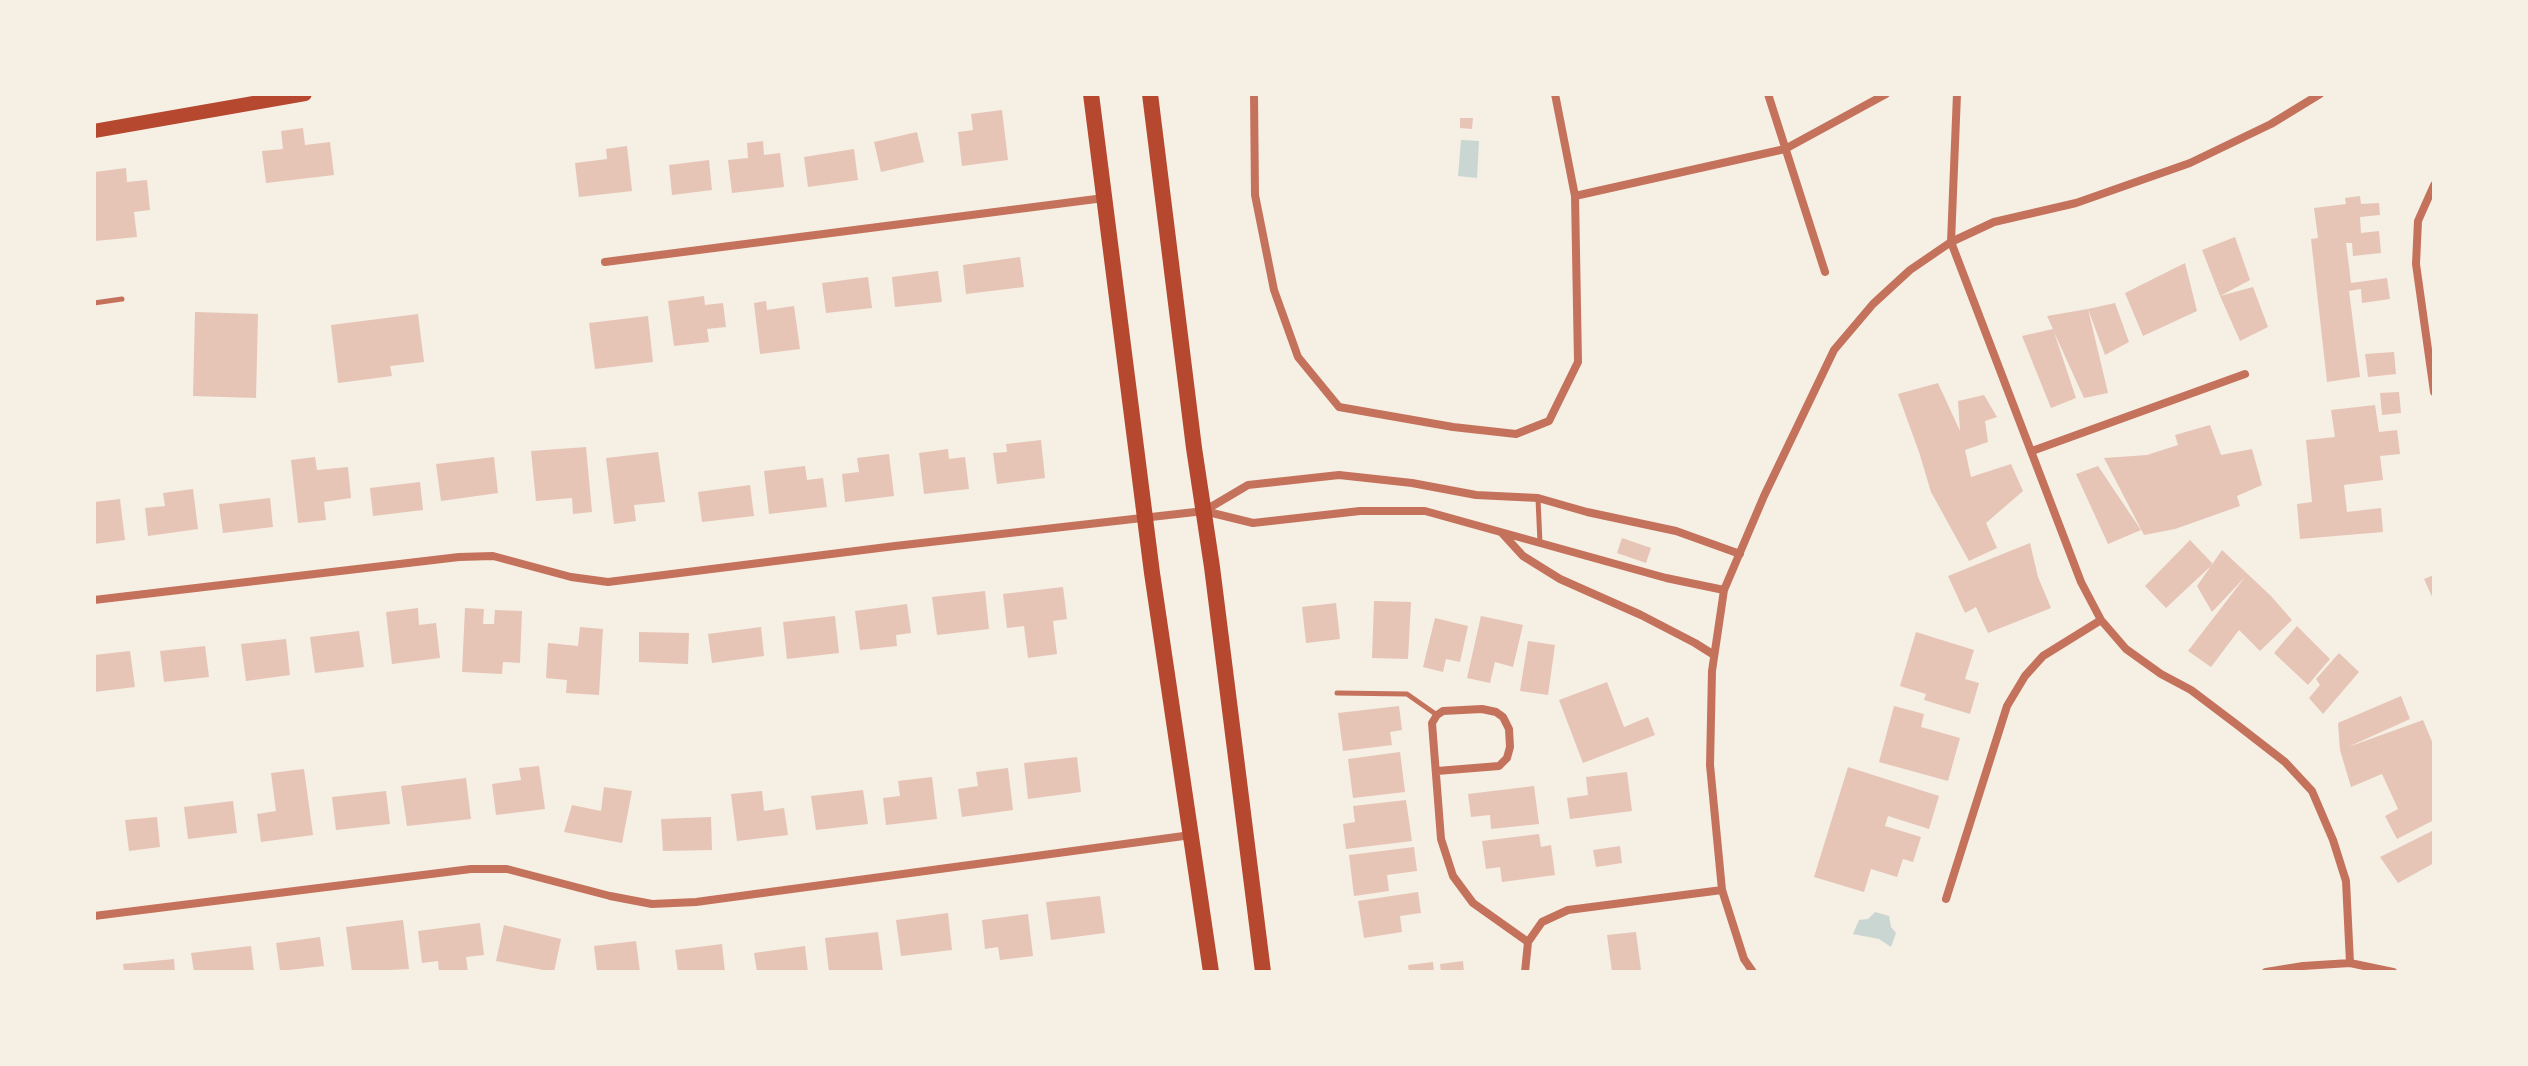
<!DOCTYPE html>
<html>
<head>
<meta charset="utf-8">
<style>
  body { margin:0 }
  #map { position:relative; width:2528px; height:1066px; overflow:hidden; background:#f6efe4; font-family:"Sofia Sans Condensed",sans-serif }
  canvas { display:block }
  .frame { position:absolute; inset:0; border:96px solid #f6efe4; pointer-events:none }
</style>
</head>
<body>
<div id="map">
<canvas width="2528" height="1066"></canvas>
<div class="frame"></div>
</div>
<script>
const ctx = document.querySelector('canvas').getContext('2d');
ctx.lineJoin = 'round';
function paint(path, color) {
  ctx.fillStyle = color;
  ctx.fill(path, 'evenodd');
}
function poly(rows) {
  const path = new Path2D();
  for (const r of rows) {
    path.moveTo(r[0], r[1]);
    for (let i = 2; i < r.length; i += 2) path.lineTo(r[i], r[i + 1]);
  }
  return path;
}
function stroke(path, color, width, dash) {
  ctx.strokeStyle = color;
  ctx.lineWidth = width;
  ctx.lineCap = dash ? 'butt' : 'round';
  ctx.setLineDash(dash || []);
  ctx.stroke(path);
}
paint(poly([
  [1461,140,1479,141,1477,178,1458,176],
  [1875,912,1889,916,1891,927,1896,933,1891,947,1879,939,1853,934,1859,920,1868,919]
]), '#c9d6d2');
paint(poly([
  [1002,110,1008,160,962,166,958,132,973,130,971,114],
  [1460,118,1473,118,1472,129,1460,128],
  [303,128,305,145,330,142,334,175,266,183,262,151,283,149,281,131],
  [917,132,924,162,881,172,874,142],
  [763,141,764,155,780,153,784,187,732,193,728,160,748,158,747,143],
  [627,146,632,191,579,197,575,163,607,159,606,149],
  [854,149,858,180,808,187,804,157],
  [709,160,712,190,672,195,669,165],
  [126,168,127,182,147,180,150,210,134,212,137,237,95,241,95,172],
  [2360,196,2361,204,2379,203,2380,215,2360,217,2361,233,2379,231,2381,253,2353,256,2352,243,2346,243,2351,283,2387,278,2390,299,2362,303,2361,289,2349,291,2360,377,2327,382,2311,239,2318,238,2314,208,2346,204,2345,198],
  [2235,237,2250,280,2220,296,2253,287,2268,327,2240,341,2220,296,2202,250],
  [1020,257,1024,287,966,294,963,265],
  [2185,263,2197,311,2143,336,2125,293],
  [938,271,942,302,895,307,892,277],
  [868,277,872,308,826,313,822,283],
  [704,296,705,305,723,303,726,327,707,329,709,342,674,346,668,301],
  [766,301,767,310,794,306,800,349,760,354,754,303],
  [2115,303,2129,342,2105,355,2088,309],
  [2088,309,2108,393,2084,398,2054,332,2076,398,2051,408,2022,336,2053,329,2047,316],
  [195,312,258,314,256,398,193,396],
  [418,314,424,362,390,366,392,376,338,383,331,325],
  [648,316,653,362,595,369,589,323],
  [2394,352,2396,374,2368,377,2365,354],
  [1938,383,1960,431,1958,401,1984,395,1997,417,1985,421,1988,442,1965,450,1971,477,2011,464,2023,491,1986,523,1997,548,1969,561,1931,492,1919,452,1898,394],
  [2399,392,2401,413,2382,415,2380,393],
  [2375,405,2379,432,2397,430,2400,454,2380,456,2383,480,2344,485,2347,512,2381,508,2383,532,2300,539,2297,504,2312,502,2306,440,2335,437,2331,410],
  [2210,425,2221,455,2252,449,2262,485,2237,496,2240,506,2175,529,2144,535,2104,458,2147,455,2178,445,2175,435],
  [1041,440,1045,478,997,484,993,453,1007,452,1006,444],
  [586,447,592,512,573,514,572,498,536,501,531,451],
  [948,449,949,459,965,457,969,489,924,494,919,453],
  [658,452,665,502,634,505,636,521,614,524,606,458],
  [889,454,894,496,845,502,842,474,859,472,857,458],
  [315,457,317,470,348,467,351,498,324,502,326,520,298,523,291,460],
  [494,457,498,493,441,501,436,464],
  [805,466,807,480,823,478,827,507,769,514,764,471],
  [2098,466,2141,530,2108,544,2076,474],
  [420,482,423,510,373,516,370,488],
  [750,485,754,516,702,522,698,492],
  [193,489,198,529,148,536,145,508,165,506,163,493],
  [270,498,273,527,223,533,219,504],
  [120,499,125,540,94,544,94,502],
  [1622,538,1651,548,1646,563,1617,553],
  [2190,540,2213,564,2166,608,2145,586],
  [2030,543,2038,577,2051,608,1988,633,1976,607,1965,613,1948,576],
  [2222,550,2271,596,2292,620,2260,651,2239,630,2211,667,2188,651,2245,577,2212,612,2197,586],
  [2434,575,2434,601,2424,579],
  [1063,587,1067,619,1053,621,1057,654,1028,658,1024,626,1007,628,1003,594],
  [985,591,989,629,937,635,932,597],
  [1374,601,1411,602,1408,659,1372,658],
  [1336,603,1340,639,1306,643,1302,607],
  [907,604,911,633,896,635,897,646,860,650,855,611],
  [418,608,419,625,436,623,440,658,392,664,386,612],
  [465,608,484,609,483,624,494,624,495,610,522,611,520,663,503,662,502,674,462,672],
  [835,616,839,653,787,659,783,622],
  [1481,616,1523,625,1513,667,1495,662,1490,683,1467,678],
  [1435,618,1468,626,1460,662,1446,659,1443,672,1423,667],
  [2297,626,2330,659,2308,685,2274,653],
  [580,627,603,629,599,695,566,693,567,680,546,678,548,643,578,646],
  [761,627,764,656,712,663,708,634],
  [359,631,364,667,315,673,310,637],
  [639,632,689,633,688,664,639,662],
  [1916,632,1974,650,1965,679,1979,683,1970,714,1924,700,1926,694,1900,686],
  [286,639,290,675,246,681,241,644],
  [1528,641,1555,645,1548,695,1520,691],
  [205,646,209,677,164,682,160,651],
  [130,651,135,687,94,692,94,655],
  [2339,653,2359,672,2323,714,2309,698,2320,685,2316,679],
  [1607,682,1624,727,1648,717,1655,735,1583,763,1559,700],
  [2401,696,2410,719,2348,747,2423,720,2434,746,2434,820,2397,839,2385,816,2398,809,2382,774,2351,787,2340,750,2338,723],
  [1399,706,1402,730,1390,732,1392,745,1343,751,1338,713],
  [1894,706,1924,714,1921,727,1960,738,1948,781,1879,762],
  [1400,752,1405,792,1353,798,1348,759],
  [1077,757,1081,792,1028,799,1024,763],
  [539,766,545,809,496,815,492,784,521,780,519,768],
  [1848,767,1939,796,1929,829,1888,816,1885,826,1921,837,1913,862,1903,859,1897,877,1871,869,1864,892,1814,877],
  [1008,768,1013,810,962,817,958,789,978,786,976,772],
  [304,769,313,835,261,842,257,814,276,811,271,773],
  [1627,772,1632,811,1570,819,1567,798,1588,795,1586,777],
  [932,777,937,819,886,825,883,798,900,796,898,781],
  [466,778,471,819,407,826,401,786],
  [1534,786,1539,824,1491,829,1490,815,1471,817,1468,794],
  [604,787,632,791,622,843,564,832,572,805,601,811],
  [863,790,868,824,816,830,811,796],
  [386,791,390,824,336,830,332,797],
  [762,791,764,811,784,808,788,835,737,841,731,794],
  [1406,800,1412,841,1346,849,1343,824,1355,822,1353,806],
  [233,801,237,833,188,839,184,807],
  [157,817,160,847,129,851,125,820],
  [711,817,712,850,663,851,661,819],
  [2434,830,2434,863,2398,883,2380,857],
  [1539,834,1541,847,1551,845,1555,875,1502,882,1500,867,1486,869,1482,841],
  [1620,846,1622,863,1596,867,1593,850],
  [1414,847,1417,871,1387,875,1389,891,1354,896,1349,855],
  [1418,892,1421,913,1400,916,1402,932,1364,938,1358,901],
  [1100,896,1105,933,1051,940,1046,902],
  [948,913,952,950,901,956,896,920],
  [1028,914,1033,956,1000,960,998,947,985,949,982,920],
  [403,920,409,969,352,972,346,927],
  [480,923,484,955,466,957,468,972,439,972,438,961,422,963,418,931],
  [504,925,561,939,554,972,496,961],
  [878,932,883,972,829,972,825,938],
  [1636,932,1641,970,1612,972,1607,935],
  [320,937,324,966,280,971,276,943],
  [636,941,640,972,597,972,594,946],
  [722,944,725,972,678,972,675,950],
  [251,946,254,972,194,972,191,953],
  [805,946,808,972,757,972,754,953],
  [174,959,175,972,124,972,123,964],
  [1463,961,1464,972,1441,972,1440,964],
  [1433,962,1434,972,1409,972,1408,965]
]), '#e6c5b7');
stroke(poly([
  [94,303,122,299],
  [1538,499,1540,543],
  [1337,693,1407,694,1437,715]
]), '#c5725c', 5);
stroke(poly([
  [1254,94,1255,195,1274,290,1298,357,1339,407,1453,427,1516,434,1549,421,1578,362,1575,196,1555,94],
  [1768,94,1825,272],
  [1957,94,1951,242,2081,582,2101,620,2126,649,2161,674,2191,690,2236,724,2285,762,2312,791,2333,840,2346,881,2350,963],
  [2434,185,2418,221,2416,264,2434,392],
  [1575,196,1785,149,1886,94],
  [605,262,1104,198],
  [2032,451,2245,374],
  [1204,511,1248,485,1339,475,1412,483,1476,495,1538,498,1587,512,1676,531,1740,554],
  [1502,533,1523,556,1560,579,1641,615,1695,643,1714,655],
  [94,600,459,557,493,556,571,577,608,582,895,546,1204,511,1253,523,1360,511,1425,511,1666,578,1724,590],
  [1437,771,1499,766,1507,758,1510,747,1509,729,1503,717,1496,712,1482,709,1443,711,1437,715,1432,723,1441,839,1453,876,1473,903,1528,942],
  [1946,899,2007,706,2025,676,2043,656,2101,620],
  [94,916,471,869,507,869,610,896,652,904,696,902,1191,835],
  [1525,972,1528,942,1542,922,1568,910,1722,890],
  [1753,972,1744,959,1722,890,1710,765,1712,671,1724,590,1764,496,1834,350,1873,304,1910,270,1951,242,1994,222,2076,203,2190,163,2271,124,2320,94],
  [2266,972,2303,966,2350,963,2393,972]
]), '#c5725c', 8);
stroke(poly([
  [94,131,305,94]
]), '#b5482f', 14);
stroke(poly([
  [1091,94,1152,573,1211,972],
  [1150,94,1194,448,1212,567,1263,972]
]), '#b5482f', 16);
</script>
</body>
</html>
